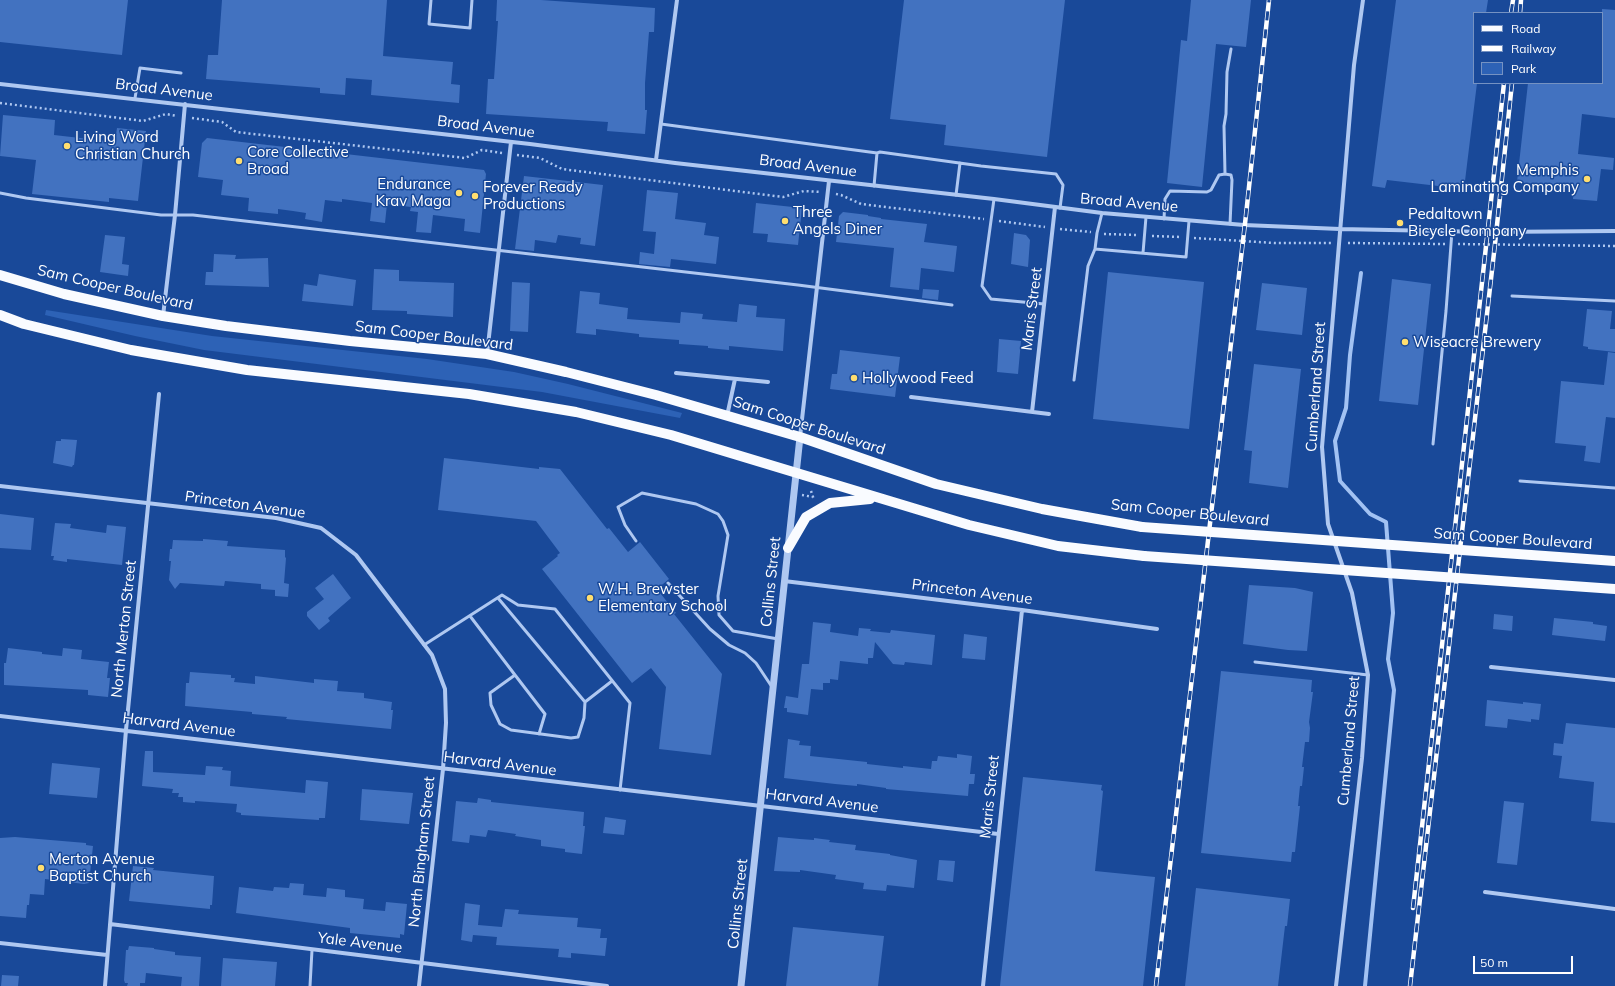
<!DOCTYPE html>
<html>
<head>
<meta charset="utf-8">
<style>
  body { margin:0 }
  #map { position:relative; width:1615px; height:986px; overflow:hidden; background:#194999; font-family:Mulish,sans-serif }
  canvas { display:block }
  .legend { position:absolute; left:1473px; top:12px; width:130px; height:72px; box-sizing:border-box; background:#194999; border:1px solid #7592c2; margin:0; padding:5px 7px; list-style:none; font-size:12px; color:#fff }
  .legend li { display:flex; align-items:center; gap:8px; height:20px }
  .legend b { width:20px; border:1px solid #7592c2 }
  .scale { position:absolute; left:1473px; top:956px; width:100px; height:18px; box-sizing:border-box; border:2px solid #fff; border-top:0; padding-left:5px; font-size:12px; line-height:14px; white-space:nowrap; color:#fff; -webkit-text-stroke:3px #194999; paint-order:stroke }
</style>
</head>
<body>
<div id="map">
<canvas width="1615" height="986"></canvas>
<ul class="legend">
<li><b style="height:5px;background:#f9fbff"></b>Road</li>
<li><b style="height:5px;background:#fff"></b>Railway</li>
<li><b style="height:11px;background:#2d62b6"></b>Park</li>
</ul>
<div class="scale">50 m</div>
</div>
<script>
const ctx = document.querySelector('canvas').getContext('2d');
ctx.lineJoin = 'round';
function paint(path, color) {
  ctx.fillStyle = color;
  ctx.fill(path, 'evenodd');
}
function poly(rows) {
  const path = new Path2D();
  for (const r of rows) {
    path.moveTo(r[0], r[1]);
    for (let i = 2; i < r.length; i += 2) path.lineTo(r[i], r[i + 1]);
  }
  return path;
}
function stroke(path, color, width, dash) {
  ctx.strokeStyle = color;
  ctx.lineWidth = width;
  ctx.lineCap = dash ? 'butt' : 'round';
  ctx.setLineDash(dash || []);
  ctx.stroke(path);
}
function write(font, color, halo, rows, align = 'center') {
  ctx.font = font + ' Mulish,sans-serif';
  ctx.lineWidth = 3;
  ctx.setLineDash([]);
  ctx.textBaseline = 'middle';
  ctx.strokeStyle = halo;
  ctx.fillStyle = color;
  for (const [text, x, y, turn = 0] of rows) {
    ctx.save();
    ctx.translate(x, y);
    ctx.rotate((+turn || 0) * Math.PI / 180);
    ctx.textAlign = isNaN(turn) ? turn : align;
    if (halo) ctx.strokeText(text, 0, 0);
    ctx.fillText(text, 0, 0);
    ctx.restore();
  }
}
paint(poly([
  [46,310,212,336,427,359,514,372,568,384,682,413,680,418,542,392,204,350,135,336,45,315]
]), '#2d62b6');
stroke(poly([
  [1361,273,1350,355,1346,408,1335,441,1340,481,1370,514,1386,522,1393,613,1388,659,1394,690,1365,986]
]), '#a2c2f3', 4);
paint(poly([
  [0,0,128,0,122,55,0,42],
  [222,0,387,0,383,56,453,62,451,84,460,85,459,103,371,95,372,80,346,78,345,95,320,93,320,88,206,79,208,55,218,55],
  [497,0,541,0,655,8,654,32,649,32,645,83,645,110,647,110,645,134,607,131,608,122,486,114,488,79,494,79,498,21,496,21],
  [904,0,1065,0,1047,157,944,145,946,125,890,119],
  [1191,0,1251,0,1246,47,1216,44,1202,187,1167,183,1181,40,1187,41],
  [1396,0,1488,0,1486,13,1474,13,1474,83,1477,83,1464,189,1387,180,1385,188,1372,186],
  [1602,9,1615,10,1615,118,1582,114,1578,154,1614,158,1613,170,1601,169,1597,201,1573,199,1574,188,1517,182,1528,83,1602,83],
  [3,115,55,120,54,135,115,142,117,128,146,131,138,201,109,198,109,202,32,194,36,160,0,156],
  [207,138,484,170,486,174,480,233,464,231,465,219,433,215,431,233,416,232,418,212,410,211,411,207,387,204,385,223,370,221,372,203,342,199,342,202,325,200,322,222,305,219,306,213,293,211,278,209,278,214,248,211,249,198,221,195,223,180,198,177,202,143],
  [524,176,603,185,595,246,580,244,581,238,558,235,556,243,535,240,534,251,515,249],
  [647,190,678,193,675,219,706,223,704,235,719,237,716,264,671,259,670,267,639,264,640,252,654,254,656,232,643,231],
  [756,203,802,208,798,245,767,242,768,234,753,233],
  [843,212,868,215,868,216,881,218,881,219,927,224,924,242,957,246,954,272,921,268,919,290,890,287,894,248,836,242,839,216],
  [1014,233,1026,235,1030,240,1028,267,1011,264],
  [105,235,125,237,122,264,129,265,128,276,100,272],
  [214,254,236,255,235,259,268,258,269,287,205,285,206,272,213,272],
  [374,269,399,270,399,281,454,283,453,317,407,314,407,311,372,310],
  [1108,272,1204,282,1189,429,1093,419],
  [319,274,356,280,353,306,302,301,304,284,317,286],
  [1392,279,1431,284,1418,405,1379,401],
  [512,282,530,283,528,332,510,331],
  [1262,283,1307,288,1302,335,1256,330],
  [923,289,939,290,938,300,922,298],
  [580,291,600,293,599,304,628,308,627,319,680,323,681,312,703,314,702,319,737,322,739,304,757,306,756,317,785,319,783,351,729,346,729,350,708,348,708,346,679,344,679,340,639,337,639,334,596,329,596,335,576,333],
  [1587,309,1612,311,1610,329,1615,329,1615,352,1588,349,1588,347,1583,346],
  [999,339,1021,341,1018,374,997,372],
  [840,350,900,357,895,397,830,389,832,374,837,374],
  [1608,352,1615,353,1615,418,1606,417,1600,463,1584,461,1586,446,1555,443,1561,381,1604,385],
  [1254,364,1301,369,1288,488,1249,483,1252,451,1244,450],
  [61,439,77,440,74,465,73,465,72,467,53,463,56,441,61,441],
  [444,458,539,469,539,467,560,469,607,529,609,528,628,552,640,542,669,579,657,589,676,613,674,614,722,674,711,755,659,749,666,687,651,668,632,683,542,569,558,556,557,555,560,553,536,521,438,510],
  [0,514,34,518,31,550,0,548],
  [55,523,71,524,70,528,106,533,107,525,126,527,122,565,67,559,67,562,53,560,54,556,51,556],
  [203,539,228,541,227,546,285,550,285,557,286,558,284,583,289,584,288,597,275,596,275,590,261,589,261,584,225,581,224,586,180,583,175,589,169,580,171,561,169,561,170,549,172,549,173,540,203,541],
  [333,574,351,598,328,618,330,621,319,630,307,616,307,612,324,599,315,588],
  [1249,585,1295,588,1313,592,1307,651,1288,650,1243,644],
  [1494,614,1513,616,1512,631,1493,629],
  [1554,618,1593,622,1593,624,1607,626,1605,641,1552,635],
  [813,622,831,624,830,632,858,636,859,628,871,629,870,631,890,633,891,630,935,635,932,665,905,662,904,665,893,664,875,642,873,658,868,658,868,664,840,661,838,680,830,679,830,683,823,683,823,690,811,689,808,715,787,712,787,708,784,708,786,696,798,698,802,664,809,664],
  [964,634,987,637,985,660,962,658],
  [8,648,42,652,42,654,62,656,63,648,82,650,81,659,109,662,107,678,110,678,108,697,88,695,88,690,4,685,4,663,6,663],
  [1221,671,1312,680,1311,692,1313,692,1309,722,1310,728,1309,742,1305,742,1302,767,1304,767,1302,786,1300,786,1298,806,1300,806,1295,852,1292,852,1291,862,1201,853],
  [190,672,231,675,231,678,235,678,234,682,255,684,255,676,314,683,314,679,338,681,337,691,364,693,364,698,392,702,391,710,393,710,391,729,286,719,287,717,252,714,252,712,185,706,186,683,189,683],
  [1487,700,1523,704,1523,702,1541,704,1539,720,1531,719,1531,722,1508,719,1507,728,1485,726],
  [1566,723,1615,728,1615,823,1591,821,1594,782,1559,778,1562,756,1553,755,1554,743,1563,744],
  [788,739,800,741,799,745,811,746,810,756,867,762,867,764,903,768,903,766,931,769,932,761,937,761,938,756,957,758,957,754,972,756,970,774,975,774,974,784,969,784,968,796,886,789,886,788,857,784,857,786,835,784,784,778],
  [145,751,153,751,153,772,205,775,206,766,223,767,222,770,231,771,230,786,305,793,306,780,328,782,325,818,319,818,319,820,241,815,241,813,236,812,237,804,195,801,195,803,183,802,183,797,178,797,179,793,172,793,173,789,142,786],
  [52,763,100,768,97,798,49,794],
  [1023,777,1102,785,1101,790,1103,791,1095,871,1155,877,1143,986,1000,986],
  [362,789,413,793,409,824,360,820],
  [478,798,491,800,491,802,584,812,583,826,585,826,582,854,565,852,565,849,541,846,541,840,515,836,516,834,488,830,486,837,470,835,469,843,452,841,456,801,477,803],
  [1504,801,1524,803,1517,865,1497,863],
  [605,817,626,820,624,835,603,833],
  [15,837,86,843,86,845,93,846,89,883,84,884,45,879,44,895,30,894,29,905,27,905,26,918,0,916,0,838],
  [778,837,800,839,814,840,814,838,830,840,829,842,856,845,855,850,890,854,890,855,917,860,914,888,887,885,886,891,863,889,864,883,835,879,836,875,800,870,800,872,774,871],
  [939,860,955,861,953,882,937,880],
  [133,866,154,868,153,870,214,876,212,905,210,905,210,909,129,901],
  [290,883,304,884,303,895,326,897,327,888,345,890,345,897,364,899,363,909,385,911,386,902,407,904,404,935,400,934,400,938,350,933,350,928,236,913,239,887,273,891,274,887,289,888],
  [1196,888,1290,899,1287,926,1285,926,1278,986,1185,986],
  [465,903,480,905,478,925,502,927,505,909,519,910,518,914,578,918,577,927,601,929,600,938,607,938,605,956,571,953,571,958,558,957,559,949,496,945,497,937,473,935,472,942,461,940],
  [793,927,884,936,878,986,786,986],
  [129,946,154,948,154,949,175,952,175,955,201,957,199,986,181,986,182,977,146,973,145,983,140,983,140,986,127,986,128,983,125,983,124,980,126,950,128,950],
  [223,958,277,962,275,986,221,986],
  [2,975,19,976,18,986,1,986]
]), '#4272c0');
stroke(poly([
  [0,103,143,121,166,114,177,116],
  [192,118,222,122,236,132,465,158,482,150,502,153],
  [517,155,540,158,562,169,783,197,804,191,821,192],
  [836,194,841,195,861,204,984,219],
  [999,221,1045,227],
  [1060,229,1091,232],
  [1104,234,1137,235],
  [1152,236,1181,237],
  [1194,238,1274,243,1333,243],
  [1348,243,1445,244],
  [1458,244,1615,246],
  [811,491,814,500],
  [802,495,813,497]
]), '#afc8f1', 2.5, [2, 3]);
stroke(poly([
  [431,0,429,24,470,28,472,0],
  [135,98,140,68,181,73],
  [661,124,877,153],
  [1225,174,1224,126,1226,114,1227,72,1231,49],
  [874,186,877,153,880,152,981,166,1056,174,1063,185,1060,208],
  [0,193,26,198,161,215,193,215,798,285,952,305],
  [956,195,960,163],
  [994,199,982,286,991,299,1044,304],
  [1102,213,1097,233,1095,249,1186,257,1189,221],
  [1164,219,1165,199,1170,191,1207,192,1211,190,1219,175,1225,174,1231,175,1232,180,1230,224],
  [1143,253,1146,217],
  [1512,296,1615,301],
  [1074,380,1088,266,1095,249],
  [1433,444,1446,311,1452,231],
  [1520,481,1615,488],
  [636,541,625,525,618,507,642,493,696,504,718,514,723,521,728,535,718,596,719,615,733,631,778,639],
  [668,583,710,629,729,645,745,653,756,663,772,687],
  [498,598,585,702],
  [470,616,515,675,490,693,491,705,500,724,511,730,571,738,578,737,584,718,585,702,612,681],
  [424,645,502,595,518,605,555,609,630,703,620,790],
  [1255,662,1368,675],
  [515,675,545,714,539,734],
  [310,986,312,950]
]), '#afc8f1', 3);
stroke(poly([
  [0,84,530,144,675,163,994,199,1102,213,1244,225,1340,229,1488,232,1615,231],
  [656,160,677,0],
  [163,316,175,215,185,104],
  [487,354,511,142],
  [676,373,768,382],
  [911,397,1049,414],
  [1032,412,1055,207],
  [727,416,735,379],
  [800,437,829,181],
  [0,486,276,518,321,528,356,555,432,655,445,689,446,723,443,769,419,986],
  [784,581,1022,610,1157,629],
  [1491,667,1615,680],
  [0,716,998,834],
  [1485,892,1615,909],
  [110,924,607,986],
  [0,943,107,955],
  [105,986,126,730,159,394],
  [983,986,1022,610],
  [1336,986,1362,758,1368,675,1352,593,1328,524,1322,447,1354,65,1363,0]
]), '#afc8f1', 4);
stroke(poly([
  [741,986,800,437]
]), '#afc8f1', 7);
stroke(poly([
  [0,275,64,294,163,316,226,326,350,341,487,354,566,372,656,395,800,437,936,484,1042,509,1142,527],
  [0,315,24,324,131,350,247,370,469,394,576,412,671,435,969,525,1058,546,1144,556],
  [788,548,806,517,830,503,870,499]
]), '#f9fbff', 10);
const rail = poly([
  [1511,13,1513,0],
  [1520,13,1521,0],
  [1413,908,1504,83],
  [1156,986,1246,215,1269,0],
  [1410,986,1495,244,1512,83]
]);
stroke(rail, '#fff', 4.5);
stroke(rail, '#194999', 3, [9]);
stroke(poly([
  [1142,527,1615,561],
  [1144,556,1615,589]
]), '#f9fbff', 10);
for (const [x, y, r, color] of [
  [67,146,4,"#ffde6f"],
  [239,161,4,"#ffde6f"],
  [1587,179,4,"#ffde6f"],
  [459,193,4,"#ffde6f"],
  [475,196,4,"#ffde6f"],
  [785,221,4,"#ffde6f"],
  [1400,223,4,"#ffde6f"],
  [1405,342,4,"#ffde6f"],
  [854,378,4,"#ffde6f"],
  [590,598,4,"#ffde6f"],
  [41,868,4,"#ffde6f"]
]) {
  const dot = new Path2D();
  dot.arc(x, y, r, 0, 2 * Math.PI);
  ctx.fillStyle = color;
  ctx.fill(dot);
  stroke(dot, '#194999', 1.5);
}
write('15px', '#fff', '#194999', [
  ["Broad Avenue",164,90,7],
  ["Broad Avenue",486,127,7],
  ["Broad Avenue",808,166,7],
  ["Broad Avenue",1129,203,5],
  ["Sam Cooper Boulevard",115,288,13],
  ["Maris Street",1032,309,-83],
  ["Sam Cooper Boulevard",434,336,7],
  ["Cumberland Street",1316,387,-86],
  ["Sam Cooper Boulevard",809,426,18],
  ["Princeton Avenue",245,505,8],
  ["Sam Cooper Boulevard",1190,513,6],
  ["Sam Cooper Boulevard",1513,539,4],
  ["Collins Street",771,582,-84],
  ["Princeton Avenue",972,592,7],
  ["North Merton Street",124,629,-84],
  ["Harvard Avenue",179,725,7],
  ["Cumberland Street",1349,741,-85],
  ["Harvard Avenue",500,764,7],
  ["Maris Street",990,797,-84],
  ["Harvard Avenue",822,801,7],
  ["North Bingham Street",422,852,-84],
  ["Collins Street",738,904,-84],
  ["Yale Avenue",360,943,7]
]);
write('15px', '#fff', '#194999', [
  ["Living Word",75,137],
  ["Christian Church",75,154],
  ["Core Collective",247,152],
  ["Broad",247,169],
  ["Memphis",1579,170,"right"],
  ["Laminating Company",1579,187,"right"],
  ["Endurance",451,184,"right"],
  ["Krav Maga",451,201,"right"],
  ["Forever Ready",483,187],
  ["Productions",483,204],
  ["Three",793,212],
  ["Angels Diner",793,229],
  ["Pedaltown",1408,214],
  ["Bicycle Company",1408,231],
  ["Wiseacre Brewery",1413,342],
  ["Hollywood Feed",862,378],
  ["W.H. Brewster",598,589],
  ["Elementary School",598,606],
  ["Merton Avenue",49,859],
  ["Baptist Church",49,876]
], 'left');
</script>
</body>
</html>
